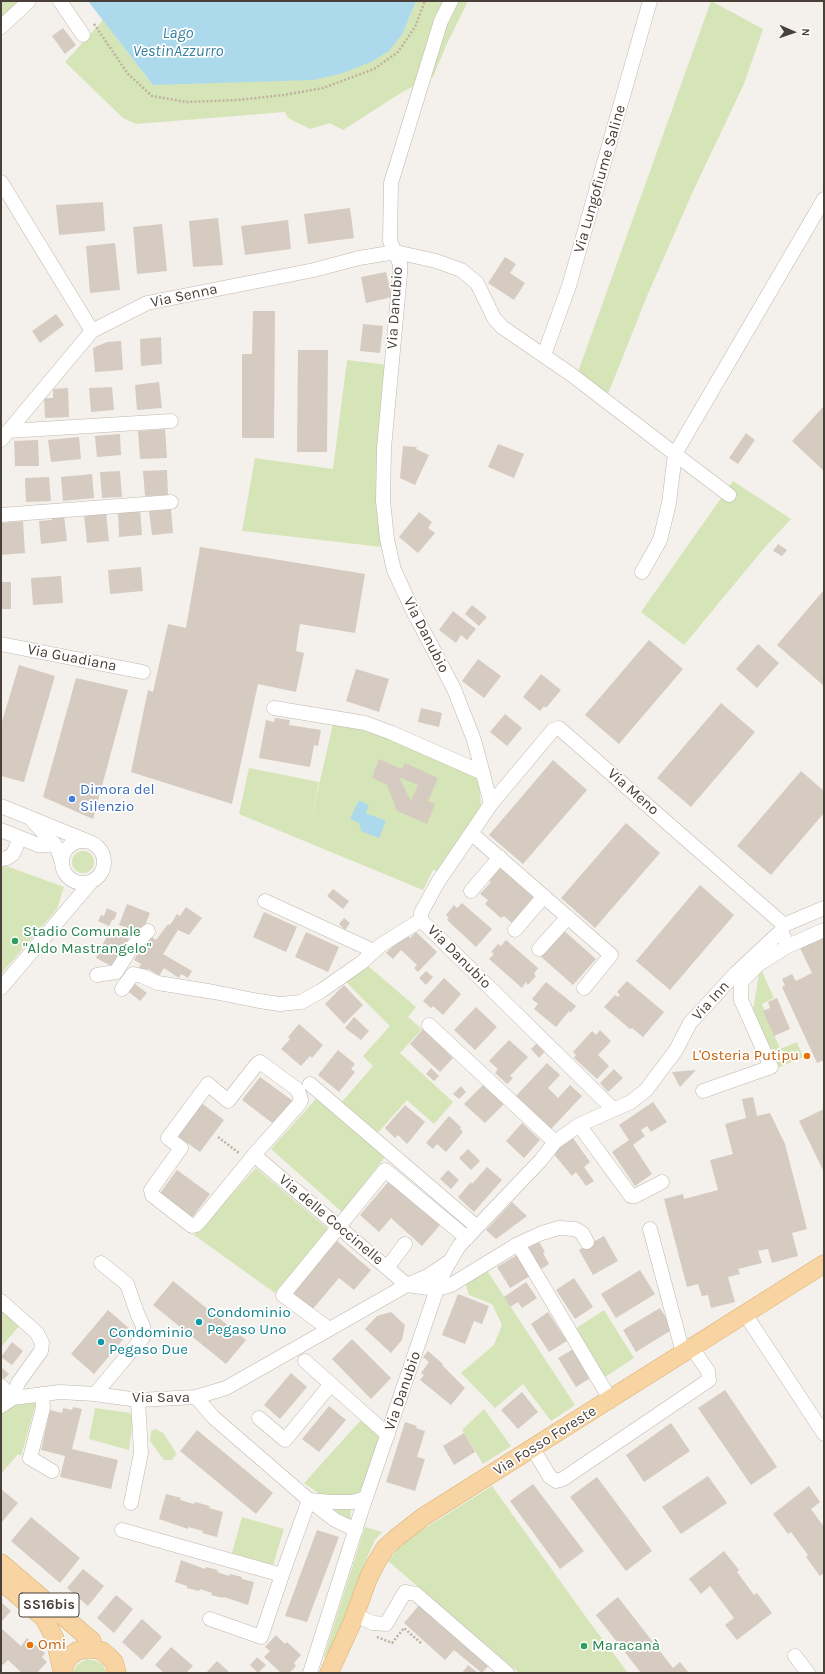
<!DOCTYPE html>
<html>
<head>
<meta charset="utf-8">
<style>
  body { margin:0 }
  #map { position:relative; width:825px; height:1674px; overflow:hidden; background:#f4f0eb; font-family:Karla,sans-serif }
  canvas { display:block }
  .frame { position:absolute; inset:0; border:2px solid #484039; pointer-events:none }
  .north { position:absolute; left:773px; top:12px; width:40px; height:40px; -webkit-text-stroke:3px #fff; paint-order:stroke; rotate:92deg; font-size:11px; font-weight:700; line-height:16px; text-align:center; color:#484039 }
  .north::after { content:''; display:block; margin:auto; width:14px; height:18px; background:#484039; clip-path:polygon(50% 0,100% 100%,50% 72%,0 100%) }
</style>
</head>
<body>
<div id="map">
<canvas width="825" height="1674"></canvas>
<div class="frame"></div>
<div class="north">N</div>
</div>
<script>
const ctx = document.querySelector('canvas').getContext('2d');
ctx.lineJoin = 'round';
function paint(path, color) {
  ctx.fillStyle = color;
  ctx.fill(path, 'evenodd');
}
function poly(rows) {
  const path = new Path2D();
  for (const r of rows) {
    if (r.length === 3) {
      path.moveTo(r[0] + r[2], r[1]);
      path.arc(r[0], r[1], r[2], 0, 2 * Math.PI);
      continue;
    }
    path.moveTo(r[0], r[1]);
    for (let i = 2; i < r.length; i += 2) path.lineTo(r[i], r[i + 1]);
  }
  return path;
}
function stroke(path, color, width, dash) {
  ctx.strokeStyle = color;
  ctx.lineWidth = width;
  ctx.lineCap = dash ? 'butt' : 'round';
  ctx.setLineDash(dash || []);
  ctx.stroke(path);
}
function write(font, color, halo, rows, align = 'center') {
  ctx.font = font + ' Karla,sans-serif';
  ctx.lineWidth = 3.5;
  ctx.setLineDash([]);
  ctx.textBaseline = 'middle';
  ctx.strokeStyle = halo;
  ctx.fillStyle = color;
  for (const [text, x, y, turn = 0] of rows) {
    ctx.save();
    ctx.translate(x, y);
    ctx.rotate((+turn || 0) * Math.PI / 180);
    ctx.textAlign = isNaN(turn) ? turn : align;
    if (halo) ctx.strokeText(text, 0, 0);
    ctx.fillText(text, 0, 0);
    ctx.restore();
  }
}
paint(poly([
  [1,1,22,1,1,21],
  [416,1,468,1,445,48,433,77,404,91,343,130,330,123,310,129,288,118,285,112,136,124,123,118,65,62,103,20,153,85,403,33],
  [711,1,763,29,744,84,694,189,647,296,608,394,578,372],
  [347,360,389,365,382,547,242,531,255,458,333,469],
  [733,481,791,519,766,546,684,645,641,612],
  [333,724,362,730,395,741,479,779,481,807,437,871,433,870,423,890,239,814,249,768,319,782,311,820],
  [83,862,11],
  [1,864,64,887,57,909,1,974],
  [367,965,416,1007,408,1017,422,1029,400,1053,453,1102,434,1124,407,1100,375,1136,340,1104,373,1066,363,1056,390,1026,346,982],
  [760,967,774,998,762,1004,780,1049,797,1042,803,1057,775,1069,752,1017],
  [316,1099,385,1157,342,1212,271,1149],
  [256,1168,328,1229,275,1293,194,1235],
  [486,1269,575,1405,551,1421,523,1384,495,1408,461,1373,494,1345,502,1325,492,1304,469,1295,465,1282],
  [1,1305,22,1323,1,1347],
  [604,1310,634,1358,605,1377,575,1329],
  [37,1400,21,1456,18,1454,1,1474,1,1414,16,1404],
  [95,1408,130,1413,133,1417,129,1450,89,1439],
  [484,1409,511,1446,483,1464,462,1430],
  [362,1419,380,1436,362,1492,352,1496,321,1495,304,1483],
  [156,1429,163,1433,175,1451,176,1454,172,1460,164,1460,150,1441,151,1431],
  [492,1486,588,1620,628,1673,519,1673,388,1561,403,1542],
  [351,1507,350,1523,333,1510],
  [242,1517,284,1529,273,1565,232,1553],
  [365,1527,382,1532,375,1540,369,1553,329,1657,325,1659,324,1656],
  [86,1659,97,1661,102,1664,107,1673,72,1673,77,1665]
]), '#d6e5b7');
paint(poly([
  [88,1,416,1,403,33,389,51,371,62,340,74,313,80,153,85],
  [360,801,369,805,366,813,386,821,379,838,361,831,359,823,350,819,358,802]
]), '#acdaec');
paint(poly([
  [63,28,76,45,65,54,52,36],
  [103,202,105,231,59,235,56,205],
  [350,208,354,238,308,244,304,214],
  [218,218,223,265,193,267,189,221],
  [288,220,291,249,245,255,241,226],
  [162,224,167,271,137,274,133,227],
  [115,243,120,290,90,293,86,246],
  [505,257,516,264,510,273,525,283,514,300,488,283],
  [386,272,392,297,366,303,361,277],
  [253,311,275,311,274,438,242,438,242,354,252,354],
  [56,314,64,325,40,343,32,331],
  [363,324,383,326,380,353,360,351],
  [161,337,162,364,141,366,140,339],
  [121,341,123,370,95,372,93,348,107,342],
  [298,350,328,350,327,452,297,452],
  [159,382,162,408,137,410,135,385],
  [112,387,114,410,91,412,89,388],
  [68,388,69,417,45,418,44,398,53,398,53,389],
  [824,406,824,471,792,441],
  [165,429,167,458,140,459,138,431],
  [746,433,755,440,738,464,729,458],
  [120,434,121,455,97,457,95,436],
  [79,437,81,459,51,462,48,440],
  [38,440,39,466,15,466,14,441],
  [498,444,524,454,514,478,488,467],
  [403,446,417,447,416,449,429,455,415,485,400,478],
  [167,470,168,495,145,496,143,471],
  [120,471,122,497,102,498,100,472],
  [92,474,94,498,63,501,61,477],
  [49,477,51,501,26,502,25,478],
  [140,509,142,535,119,537,118,511],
  [171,509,173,533,152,535,149,511],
  [419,512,432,522,428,528,435,533,418,553,399,537],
  [106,513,109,541,87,543,84,515],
  [64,516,67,541,41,544,39,521,52,520,52,517],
  [23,521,25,553,1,555,1,523],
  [778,544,787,550,782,556,773,551],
  [200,547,365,574,355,633,300,624,296,651,304,653,296,692,258,684,232,804,131,772,148,690,153,692,168,624,186,628],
  [141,567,143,591,110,594,108,570],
  [61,576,63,603,33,605,31,578],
  [1,582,11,582,11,609,1,609],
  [824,590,824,686,777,645],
  [472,605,487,617,479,626,465,614],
  [453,611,476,629,467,640,461,635,456,643,439,630],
  [649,640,683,669,619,744,585,715],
  [758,644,779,663,757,688,736,669],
  [478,659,501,676,484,698,462,681],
  [19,665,55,676,24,782,1,776,1,725],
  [356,669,389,679,379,712,346,701],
  [541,674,561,690,546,708,544,706,540,711,523,697],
  [76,678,128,690,93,819,43,797],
  [721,703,755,732,691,807,657,778],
  [421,708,442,713,439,727,418,722],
  [505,714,522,728,507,746,490,732],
  [275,718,290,720,289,725,321,730,318,746,314,745,310,767,259,758,266,720,274,722],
  [379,759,402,769,405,763,438,778,428,801,435,804,427,824,397,811,387,785,372,778],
  [399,777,418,785,411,801],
  [553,760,587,790,523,864,489,835],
  [801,771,824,791,824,813,771,875,737,846],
  [626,823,660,853,595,928,561,898],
  [499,867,535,899,513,924,504,916,501,918,485,904,488,900,480,894,491,882,488,879],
  [700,885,734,915,670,990,636,961],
  [333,889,349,901,343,909,327,896],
  [462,903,492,929,476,947,447,920,449,918,446,915,454,905,457,908],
  [127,904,150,913,142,933,119,925],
  [186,907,202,918,189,935,178,930,163,954,192,971,188,978,181,974,179,978,164,968,159,976,148,969,145,972,139,968,141,964,134,960,138,953,136,952,149,935,156,940,168,924,170,925,177,914,180,916],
  [107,908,117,913,114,920,112,920,109,926,98,921,101,915,104,916],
  [264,912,297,927,286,952,253,937],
  [344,918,350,923,345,930,339,924],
  [562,929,596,959,573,985,539,955],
  [110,930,129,939,115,968,96,958],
  [306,932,339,947,328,972,295,957],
  [416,932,437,952,418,972,414,968,417,965,401,950,393,959,386,953,406,933,410,938],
  [824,934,824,1060,817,1063,782,987,785,986,782,979,792,974,796,981,812,973,799,946],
  [506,940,538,968,534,974,536,976,528,985,526,982,522,988,489,959,494,954,491,952,498,944,501,946],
  [426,971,433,977,426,985,419,978],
  [444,978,461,994,443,1015,433,1006,431,1008,423,1001],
  [627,981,664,1012,643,1037,632,1028,630,1029,604,1007,615,995,618,997,620,995,617,992],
  [546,982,576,1006,570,1013,569,1011,556,1027,534,1009,538,1004,532,999],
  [135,984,147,993,140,1001,129,992],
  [344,985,363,1005,344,1024,325,1004],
  [777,998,790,1029,774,1036,763,1011,770,1008,768,1002],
  [476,1007,497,1027,475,1050,454,1030],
  [354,1017,369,1031,361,1040,345,1028],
  [299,1024,323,1045,312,1058,310,1056,301,1066,281,1049,290,1039,288,1037],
  [423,1029,453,1058,440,1072,410,1044],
  [600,1030,611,1041,598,1055,609,1066,597,1079,574,1058,576,1055,573,1052,592,1031,596,1035],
  [509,1040,528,1057,510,1076,513,1078,507,1084,495,1073,498,1069,489,1061],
  [539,1041,547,1049,539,1058,531,1049],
  [338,1050,355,1064,351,1069,355,1072,339,1092,318,1075],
  [547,1063,560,1075,548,1088,558,1098,570,1085,582,1096,551,1129,516,1096],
  [431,1068,439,1076,434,1081,426,1074],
  [614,1069,623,1078,608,1092,600,1083],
  [696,1070,680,1087,672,1072],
  [260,1077,293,1101,275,1125,242,1100],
  [484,1084,504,1104,485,1123,464,1104],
  [461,1086,466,1092,459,1099,453,1094],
  [753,1097,757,1116,770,1113,785,1144,807,1229,792,1233,798,1256,772,1263,768,1249,758,1251,762,1263,738,1269,740,1274,728,1277,735,1302,711,1308,708,1295,702,1296,698,1284,687,1287,664,1199,683,1194,684,1199,718,1190,710,1160,733,1154,725,1124,746,1118,742,1099],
  [200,1102,224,1120,200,1152,176,1135],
  [653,1102,667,1122,651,1132,647,1126,641,1130,645,1136,633,1145,652,1174,635,1186,612,1152,629,1140,619,1125],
  [405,1105,425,1122,407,1144,398,1135,395,1138,385,1128],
  [824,1109,824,1172,799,1121],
  [449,1116,461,1127,460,1129,463,1132,446,1152,437,1144,433,1149,426,1143],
  [522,1123,540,1140,524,1158,506,1141],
  [573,1138,590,1162,584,1167,594,1181,586,1186,576,1172,572,1176,552,1152],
  [468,1149,480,1161,471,1170,459,1158],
  [487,1167,502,1180,474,1212,458,1197,471,1182,472,1184],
  [177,1170,210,1194,192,1218,160,1193],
  [448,1170,459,1180,451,1189,440,1179],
  [389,1181,440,1225,422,1246,391,1218,379,1232,360,1215],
  [512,1202,527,1216,496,1239,486,1230],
  [604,1236,618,1261,593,1275,579,1250],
  [538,1240,545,1252,543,1253,549,1264,538,1271,525,1248],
  [337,1241,371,1270,354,1290,339,1278,312,1310,293,1293],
  [517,1255,530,1276,510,1288,497,1267],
  [640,1270,655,1294,616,1318,601,1294],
  [574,1278,593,1307,575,1319,556,1290],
  [173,1281,246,1340,226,1364,153,1305],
  [526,1282,537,1298,522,1308,518,1302,510,1307,504,1297],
  [458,1294,489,1306,482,1324,474,1321,465,1344,442,1335],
  [660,1308,673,1329,636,1352,623,1330],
  [108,1310,131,1330,94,1374,71,1354],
  [391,1312,405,1325,402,1340,391,1353,365,1329,377,1316],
  [548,1312,567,1341,549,1352,531,1324],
  [352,1339,391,1378,371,1399,332,1359],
  [12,1342,23,1351,12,1365,1,1357],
  [575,1348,592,1377,576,1387,558,1358],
  [428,1351,443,1364,442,1365,465,1388,451,1405,420,1380,424,1375,421,1373,429,1362,423,1357],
  [1,1367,9,1374,4,1379,1,1377],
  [291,1373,307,1387,280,1419,264,1405],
  [725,1390,777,1467,751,1485,698,1408],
  [522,1392,538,1412,518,1429,501,1410],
  [329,1406,346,1420,319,1452,302,1439],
  [73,1407,82,1409,72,1449,118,1460,111,1489,60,1477,65,1456,41,1450,50,1410,62,1413,63,1408,72,1410],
  [405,1422,417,1426,416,1428,425,1431,417,1457,425,1459,415,1491,386,1482],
  [671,1423,690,1451,644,1482,626,1455],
  [197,1430,273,1493,256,1514,180,1451],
  [464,1433,475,1452,454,1465,443,1446],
  [708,1476,727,1503,681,1534,662,1507],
  [597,1477,652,1551,626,1571,570,1497],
  [533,1484,584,1551,560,1569,510,1501],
  [809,1486,820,1502,811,1509,824,1527,824,1573,820,1576,806,1557,808,1555,791,1532,788,1534,773,1514],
  [1,1489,18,1503,1,1523],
  [166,1494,181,1498,180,1500,194,1504,195,1502,210,1506,209,1508,223,1512,217,1537,202,1533,203,1531,188,1527,188,1529,159,1519],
  [31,1517,80,1558,60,1583,11,1541],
  [317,1530,339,1537,307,1622,285,1616],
  [724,1551,739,1570,737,1572,754,1595,757,1593,772,1613,737,1640,725,1625,734,1618,710,1586,701,1594,689,1579],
  [181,1560,205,1569,206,1567,218,1570,217,1572,229,1576,230,1574,242,1577,242,1579,254,1582,248,1605,224,1597,223,1598,211,1595,212,1593,200,1589,199,1591,187,1588,187,1586,175,1582],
  [83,1569,104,1586,88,1606,67,1588],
  [116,1595,133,1609,114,1633,97,1618],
  [618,1597,673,1668,680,1662,689,1673,641,1673,596,1615],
  [1,1602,11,1611,1,1622],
  [420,1604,489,1665,482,1673,454,1650,445,1660,404,1623],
  [142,1619,162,1637,142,1660,122,1642],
  [1,1628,21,1646,27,1638,45,1653,42,1657,47,1662,37,1673,22,1673,8,1660,3,1665,1,1663],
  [276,1635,285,1644,287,1642,301,1655,294,1663,296,1666,289,1673,281,1673,264,1657,270,1651,265,1647],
  [171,1647,193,1666,186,1673,164,1673,155,1665],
  [257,1657,266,1665,258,1673,250,1665],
  [217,1661,229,1672,228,1673,206,1673],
  [468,1665,478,1673,462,1673]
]), '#d5cbc1');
const minor = poly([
  [60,1,83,35],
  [451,1,441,21,391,183,390,241,400,264,400,274,384,448,383,501,387,539,394,570,412,609,454,689,474,740,491,804],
  [1,27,29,1],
  [1,182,92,331],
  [544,355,569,286,650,1],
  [8,431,171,421],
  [1,440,92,331,147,303,314,270,359,258,396,252,436,261,461,270,477,283,494,318,502,327,572,375,675,454,824,199],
  [1,515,171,502],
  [642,572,660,540,669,503,675,454,729,495],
  [1,644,143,672],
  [274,708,365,723,392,733,483,773],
  [1,806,87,841],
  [32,820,57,848,62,862],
  [1,830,38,845,48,845,54,843],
  [471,833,611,955,584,988],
  [83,862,21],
  [1,859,7,858,13,854,20,838],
  [471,891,500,857],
  [265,901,374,951],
  [515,930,544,896],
  [788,946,824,930],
  [539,949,568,917],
  [97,975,116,972,131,948,148,931],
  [1,988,92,881],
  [122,989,133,974,142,976,158,983,214,992,259,1001,280,1004,301,1002,321,991,361,963,381,945,421,920],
  [429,1025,555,1142],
  [260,1062,298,1090,301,1100,299,1104,254,1155,200,1221,196,1225,192,1226,152,1195,151,1190,181,1148,168,1138,208,1084,228,1101,257,1064,260,1062],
  [310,1084,477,1227],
  [703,1091,771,1067,741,1000,741,982,759,964,788,946,781,931],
  [613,1109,421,920,421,913,438,882,491,804,553,730,559,728,784,925],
  [579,1125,631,1196,635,1196,662,1182],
  [254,1155,407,1285,428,1276,450,1261],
  [650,1229,683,1353],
  [518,1244,610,1399],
  [387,1268,405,1244],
  [1,1301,37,1333,42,1343,41,1351,18,1383,13,1398],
  [745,1314,824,1434],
  [329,1329,283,1295,385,1170,467,1238],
  [305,1361,388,1435],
  [1,1386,13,1398],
  [42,1394,43,1408,30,1458,52,1471],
  [95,1394,143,1337,143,1326,137,1313,127,1284,101,1263],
  [196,1397,226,1388,407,1285,437,1289,451,1285,518,1244,542,1233,559,1228,575,1229,582,1233,587,1242],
  [1,1406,13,1398,60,1392,95,1394,138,1400,196,1397,213,1417,309,1500,335,1520,356,1530],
  [259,1418,285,1440,331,1384],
  [533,1449,550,1477,556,1481,563,1479,709,1380,708,1371,692,1348],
  [309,1500,331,1502,352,1502,366,1498],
  [131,1503,141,1453,138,1400],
  [122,1530,282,1575,309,1500],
  [355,1615,373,1623,386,1624,405,1592,416,1594,507,1673],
  [210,1619,261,1637,282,1575],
  [795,1656,808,1673],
  [310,1673,362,1509,437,1289,446,1268,459,1246,541,1160,555,1142,579,1125,631,1102,646,1090,676,1050,690,1023,736,973,781,931,784,925,824,908]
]);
const major = poly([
  [1,1563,92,1641,93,1649],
  [1,1581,44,1618,55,1639,62,1670],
  [62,1673,65,1663,70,1656,77,1651,85,1649,93,1649,102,1651,108,1656,114,1662,117,1673],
  [329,1673,352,1623,368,1579,376,1563,385,1548,396,1538,423,1517,824,1264]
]);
stroke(minor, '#bfb7ae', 15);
stroke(major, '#dcaf71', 19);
stroke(poly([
  [94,24,128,74,152,96,187,102,237,100,284,95,323,88,374,69,398,52,415,27,425,1],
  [218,1137,239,1153],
  [377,1637,392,1643,404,1628,422,1644]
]), '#c0b1a0', 2.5, [2, 2]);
stroke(minor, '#fff', 14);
stroke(major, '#f7d4a1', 18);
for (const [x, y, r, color] of [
  [72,799,4,"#3f7fe0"],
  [15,941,4,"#2e9e5b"],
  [807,1056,4,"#e8710a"],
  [199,1322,4,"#0f9aa8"],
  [101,1342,4,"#0f9aa8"],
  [30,1645,4,"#e8710a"],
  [584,1646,4,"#2e9e5b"]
]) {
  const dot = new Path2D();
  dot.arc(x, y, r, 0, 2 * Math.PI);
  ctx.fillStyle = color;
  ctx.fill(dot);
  stroke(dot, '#fff', 1.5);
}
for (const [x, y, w] of [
  [49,1605,60]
]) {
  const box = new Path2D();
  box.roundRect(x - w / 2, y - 12, w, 24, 3);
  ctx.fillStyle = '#fff';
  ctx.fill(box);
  stroke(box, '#484039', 1);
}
write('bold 14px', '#484039', null, [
  ["SS16bis",49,1605]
]);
write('15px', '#484039', '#fff', [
  ["Via Lungofiume Saline",600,179,-74],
  ["Via Senna",184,296,-12],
  ["Via Danubio",395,308,-86],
  ["Via Danubio",426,635,63],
  ["Via Guadiana",72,658,11],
  ["Via Meno",633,792,41],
  ["Via Danubio",459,957,45],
  ["Via Inn",711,1001,-48],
  ["Via delle Coccinelle",331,1220,40],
  ["Via Danubio",403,1391,-71],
  ["Via Sava",161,1398],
  ["Via Fosso Foreste",545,1441,-32]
]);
write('15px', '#366cbe', '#fff', [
  ["Dimora del",80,790],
  ["Silenzio",80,807]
], 'left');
write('15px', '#27864d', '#fff', [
  ["Stadio Comunale",23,932],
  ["\"Aldo Mastrangelo\"",23,949],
  ["Maracanà",592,1646]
], 'left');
write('15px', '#c56008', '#fff', [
  ["L'Osteria Putipu",799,1056],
  ["Omi",38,1645,"left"]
], 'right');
write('15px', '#0d838f', '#fff', [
  ["Condominio",207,1313],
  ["Pegaso Uno",207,1330],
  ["Condominio",109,1333],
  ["Pegaso Due",109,1350]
], 'left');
write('italic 16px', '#357e9d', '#fff', [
  ["Lago",178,33],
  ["VestinAzzurro",178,51]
]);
</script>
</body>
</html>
